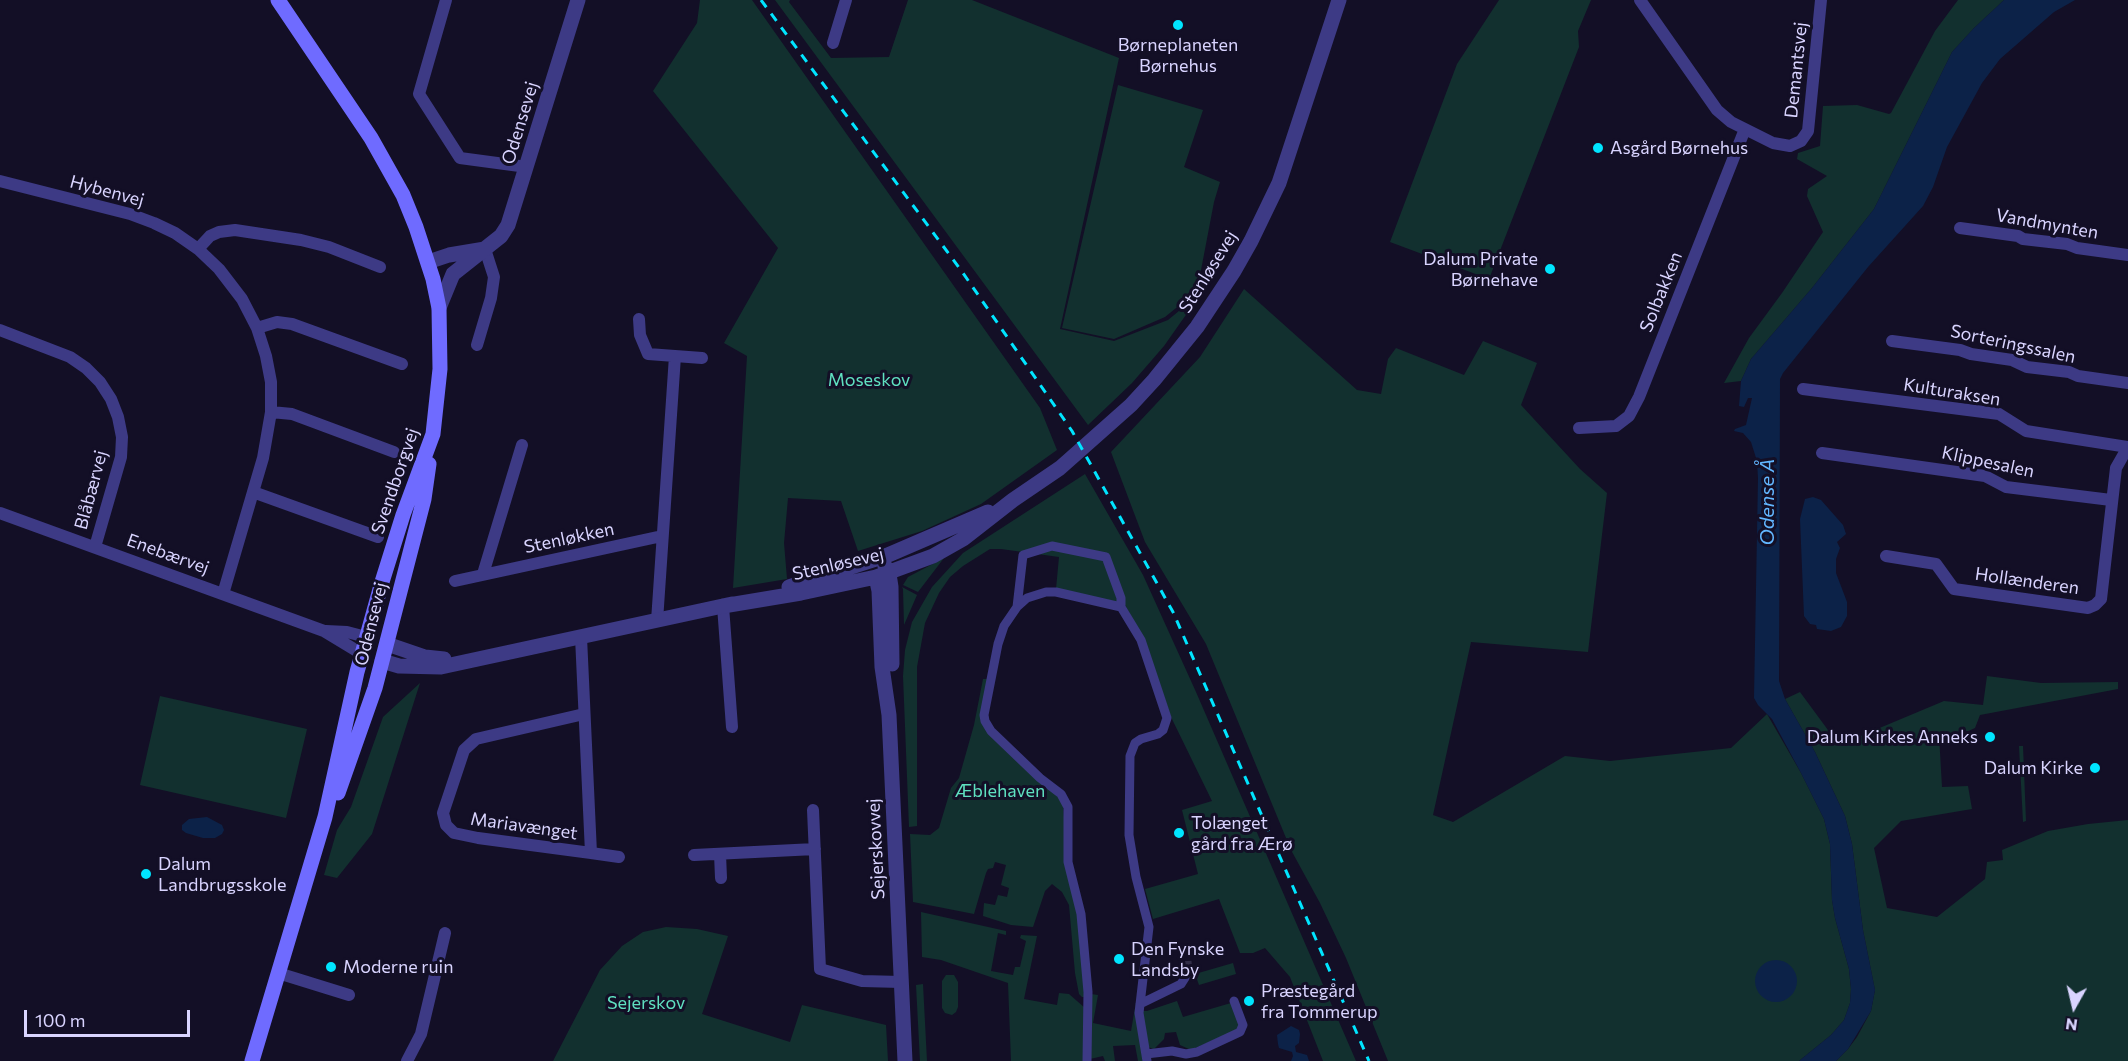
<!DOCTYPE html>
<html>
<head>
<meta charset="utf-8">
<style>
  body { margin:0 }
  #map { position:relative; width:2128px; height:1061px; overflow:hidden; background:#130f26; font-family:Commissioner,sans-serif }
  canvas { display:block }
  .north { position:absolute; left:2044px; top:977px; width:60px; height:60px; -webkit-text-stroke:4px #130f26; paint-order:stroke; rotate:188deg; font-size:16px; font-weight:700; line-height:24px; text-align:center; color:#d9d4ff }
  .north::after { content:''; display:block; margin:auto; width:21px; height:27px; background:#d9d4ff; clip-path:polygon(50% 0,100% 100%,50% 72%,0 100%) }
  .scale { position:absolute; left:24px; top:1010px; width:166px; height:27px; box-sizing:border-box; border:3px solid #d9d4ff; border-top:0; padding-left:8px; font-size:18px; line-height:21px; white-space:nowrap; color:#d9d4ff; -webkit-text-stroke:4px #130f26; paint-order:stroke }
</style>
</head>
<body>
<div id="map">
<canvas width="2128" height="1061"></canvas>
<div class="north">N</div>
<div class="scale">100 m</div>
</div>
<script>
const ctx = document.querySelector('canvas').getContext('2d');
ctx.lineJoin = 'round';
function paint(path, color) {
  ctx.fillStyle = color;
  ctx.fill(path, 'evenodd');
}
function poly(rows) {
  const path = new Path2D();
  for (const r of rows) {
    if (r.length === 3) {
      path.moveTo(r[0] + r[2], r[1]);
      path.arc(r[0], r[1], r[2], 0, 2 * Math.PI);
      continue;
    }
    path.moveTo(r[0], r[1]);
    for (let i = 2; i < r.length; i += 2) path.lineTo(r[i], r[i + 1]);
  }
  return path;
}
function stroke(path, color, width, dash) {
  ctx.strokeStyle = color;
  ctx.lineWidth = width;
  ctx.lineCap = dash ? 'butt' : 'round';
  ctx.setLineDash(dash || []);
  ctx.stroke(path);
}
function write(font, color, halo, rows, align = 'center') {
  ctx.font = font + ' Commissioner,sans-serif';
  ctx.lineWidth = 6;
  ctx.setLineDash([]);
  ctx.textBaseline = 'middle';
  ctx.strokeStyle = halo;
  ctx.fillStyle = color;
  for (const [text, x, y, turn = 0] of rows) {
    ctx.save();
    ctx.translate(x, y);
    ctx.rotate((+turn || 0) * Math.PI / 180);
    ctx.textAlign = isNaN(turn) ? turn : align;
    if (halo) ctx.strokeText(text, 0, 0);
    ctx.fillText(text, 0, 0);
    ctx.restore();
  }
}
paint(poly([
  [700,0,752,0,1040,408,1057,450,981,504,922,531,858,551,841,501,788,498,784,543,787,579,733,588,747,356,724,343,778,248,653,91,697,23],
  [775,0,790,0,789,2,831,58,889,57,908,0,972,0,1119,58,1060,329,1114,341,1168,320,1202,292,1164,346,1132,383,1088,425],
  [1499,0,1591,0,1578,31,1579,47,1489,279,1390,242,1457,64],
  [1958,0,2004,0,1974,28,1952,52,1874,209,1812,288,1751,359,1741,381,1724,383,1749,338,1782,293,1823,232,1807,196,1808,189,1827,176,1797,159,1798,153,1820,146,1823,106,1857,105,1889,114,1891,113,1935,31],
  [1118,85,1203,110,1184,167,1220,182,1214,202,1197,291,1165,317,1114,339,1062,328],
  [1244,289,1357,390,1381,394,1388,359,1396,348,1464,375,1483,341,1537,363,1521,405,1580,469,1607,493,1588,652,1471,642,1433,815,1453,822,1565,756,1610,761,1731,748,1767,714,1801,773,1824,819,1830,844,1832,900,1835,918,1849,969,1851,989,1850,1003,1844,1020,1831,1035,1799,1061,1388,1061,1346,958,1320,903,1291,850,1206,644,1145,542,1111,452,1200,357],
  [1085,474,1143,575,1196,692,1356,1061,1323,1061,1290,977,1265,948,1253,953,1240,953,1219,899,1153,919,1145,889,1198,874,1182,810,1212,801,1171,717,1144,639,1125,605,1056,589,1059,557,1001,549,990,549,963,566,950,577,939,593,925,623,917,667,917,826,909,827,903,676,905,650,912,622,932,587,963,553],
  [944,558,918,592,903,585,908,577],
  [902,587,917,595,904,625,903,589],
  [1987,676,2041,683,2118,682,2118,689,1980,715,1975,728,1964,733,1939,735,1942,787,1968,786,1972,809,1901,821,1874,848,1887,908,1937,917,1985,879,1987,862,2003,860,2002,850,2048,831,2088,824,2128,820,2128,1061,1836,1061,1848,1049,1857,1037,1871,1011,1875,990,1863,930,1852,844,1845,816,1815,752,1785,699,1800,692,1839,745,1944,701,1983,705],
  [983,679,988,679,981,715,1057,796,1063,805,1065,828,1064,862,1078,914,1085,997,1082,997,1079,994,1075,973,1069,905,1062,892,1052,884,1045,891,1033,927,1011,925,983,916,984,903,995,905,998,895,1007,897,1009,888,1001,885,1006,865,995,862,993,868,988,869,986,873,974,914,913,902,910,834,930,835,939,828,951,788,959,778,974,725],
  [420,683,372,834,337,878,324,875,337,830,351,807,383,717],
  [160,696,307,729,286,818,140,785],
  [2019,746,2023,746,2026,821,2023,822],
  [921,912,1006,931,1006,935,998,933,991,971,1013,975,1015,967,1020,967,1026,941,1020,938,1021,935,1037,936,1024,999,1057,1005,1059,993,1069,994,1085,1008,1084,1061,1011,1061,1008,983,941,960,922,957],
  [666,927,697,929,728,936,702,1014,790,1042,802,1005,886,1025,888,1061,553,1061,600,970,622,946,643,932],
  [1233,963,1236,974,1199,985,1195,974],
  [946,975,954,975,958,982,958,1007,956,1012,952,1015,945,1013,942,1008,942,981],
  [923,984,927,1061,920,1061,916,985],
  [1091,994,1098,995,1093,1023,1131,1031,1136,1002,1143,1061,1138,1061,1135,1045,1113,1046,1115,1061,1105,1061,1103,1056,1090,1059],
  [1177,1001,1183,1017,1231,1003,1241,1028,1191,1050,1180,1045,1176,1032,1165,1033,1164,1039,1154,1049,1148,1047,1142,1011,1147,1011]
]), '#12302f');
paint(poly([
  [2004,0,2075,0,2054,12,2000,59,1982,83,1947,147,1933,187,1923,206,1868,267,1783,373,1780,379,1779,681,1785,699,1815,752,1845,816,1852,844,1863,930,1875,990,1871,1011,1848,1049,1836,1061,1799,1061,1831,1035,1844,1020,1850,1003,1851,989,1849,969,1835,918,1832,900,1830,844,1824,819,1801,773,1772,719,1758,705,1754,698,1758,478,1757,461,1751,442,1743,433,1734,431,1735,429,1746,425,1752,398,1748,398,1744,407,1739,406,1741,381,1751,359,1812,288,1874,209,1952,52,1974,28],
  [1813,497,1821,500,1843,525,1846,534,1837,542,1840,548,1836,559,1836,573,1847,602,1847,616,1841,627,1831,631,1817,629,1816,625,1810,624,1804,616,1800,519,1805,499],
  [207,817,222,825,224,830,222,834,215,838,203,838,186,833,182,830,182,825,189,819],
  [1776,981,21],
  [1291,1026,1299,1030,1300,1034,1299,1043,1295,1046,1296,1052,1307,1055,1309,1061,1291,1061,1293,1056,1292,1052,1279,1048,1278,1044,1277,1035]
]), '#0c2248');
stroke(poly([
  [1187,961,1188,973]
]), '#312d47', 9, [9, 4.5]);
stroke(poly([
  [1017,607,1023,555,1052,546,1106,557,1121,598,1121,607],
  [1140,1004,1181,984,1188,973],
  [1146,1054,1172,1051,1186,1054,1197,1052,1240,1032,1243,1025,1234,1001],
  [1087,1061,1088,992,1081,914,1068,862,1068,807,1061,794,1040,778,991,731,985,721,984,715,998,644,1004,626,1017,607,1027,598,1046,592,1056,592,1121,607,1141,640,1167,718,1163,730,1158,734,1141,739,1135,743,1130,756,1129,835,1136,877,1149,927,1139,1013,1147,1061]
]), '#3d3a85', 9);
stroke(poly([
  [446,0,419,94,460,158,527,167],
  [1640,0,1717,110,1731,122,1773,143,1790,146,1801,141,1808,131,1821,0],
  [833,43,846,0],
  [0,181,130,214,154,223,175,233,198,249,219,269,242,299,257,328,266,356,271,382,271,412,263,458,223,594],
  [1960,228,2018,236,2023,239,2067,244,2077,248,2128,255],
  [198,249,210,236,219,232,235,230,301,240,329,247,380,267],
  [639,319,640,335,648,354,702,358],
  [257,328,277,322,292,324,402,364],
  [0,330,70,357,86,368,100,382,111,399,118,417,122,437,121,457,95,547],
  [1892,341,1960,350,1971,354,2012,360,2027,367,2069,372,2078,376,2128,383],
  [477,345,491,298,494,277,485,249],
  [1803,389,1999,414,2026,431,2128,447],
  [271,412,292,414,394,452],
  [1579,428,1616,426,1629,416,1639,397,1745,129],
  [1822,453,1985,476,2006,487,2111,500],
  [253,492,378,537],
  [0,513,324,631,362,654],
  [1886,556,1936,564,1954,589,2088,608,2095,605,2101,599,2116,468,2128,447],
  [483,574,522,445],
  [455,581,662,536],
  [723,606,732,727],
  [657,621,675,356],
  [326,631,347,632,366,637],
  [581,637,591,853,478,838,454,833,446,825,443,813,464,750,476,739,584,714],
  [813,810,820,969,862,981,901,982],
  [591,853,619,857],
  [720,854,721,878],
  [694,855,815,849],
  [278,973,349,995],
  [407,1061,421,1034,445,933]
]), '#3d3a85', 12);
stroke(poly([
  [428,262,449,255,485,249],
  [439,308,453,274,501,236,508,225,578,0],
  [885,566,889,574,891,587,892,664],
  [876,577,879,591,882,667,889,715,905,1061],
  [789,587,888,555,988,512],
  [723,606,801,593,876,577,933,556,963,539,1013,500,1060,468,1131,405,1154,380,1197,327,1234,271,1251,241,1279,183,1339,0],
  [387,644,425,657,444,659],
  [382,661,399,666,441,667,732,604]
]), '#3d3a85', 15);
stroke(poly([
  [338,793,375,688,424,499,429,464],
  [252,1061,325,817,357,672,382,582,403,515,433,434,440,369,439,308,433,279,416,227,403,195,371,138,278,0]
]), '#6f6bff', 15);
stroke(poly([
  [761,0,963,273,1072,431,1173,612,1369,1061]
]), '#00e5ff', 3, [9, 8]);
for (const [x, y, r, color] of [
  [1178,25,6,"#00e5ff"],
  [1598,148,6,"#00e5ff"],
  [1550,269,6,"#00e5ff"],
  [1990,737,6,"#00e5ff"],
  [2095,768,6,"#00e5ff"],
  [1179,833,6,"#00e5ff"],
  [146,874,6,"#00e5ff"],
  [1119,959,6,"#00e5ff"],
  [331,967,6,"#00e5ff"],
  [1249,1001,6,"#00e5ff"]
]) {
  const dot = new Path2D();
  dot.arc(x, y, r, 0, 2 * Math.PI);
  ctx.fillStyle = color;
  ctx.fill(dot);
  stroke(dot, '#130f26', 2);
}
write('18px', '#d9d4ff', '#130f26', [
  ["Børneplaneten",1178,45,"center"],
  ["Børnehus",1178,66,"center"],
  ["Asgård Børnehus",1610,148],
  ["Dalum Private",1538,259,"right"],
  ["Børnehave",1538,280,"right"],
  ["Dalum Kirkes Anneks",1978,737,"right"],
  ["Dalum Kirke",2083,768,"right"],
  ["Tolænget",1191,823],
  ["gård fra Ærø",1191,844],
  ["Dalum",158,864],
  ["Landbrugsskole",158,885],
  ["Den Fynske",1131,949],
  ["Landsby",1131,970],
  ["Moderne ruin",343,967],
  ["Præstegård",1261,991],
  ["fra Tommerup",1261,1012]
], 'left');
write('18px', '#d9d4ff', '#130f26', [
  ["Demantsvej",1796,70,-84],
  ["Odensevej",520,123,-73],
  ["Hybenvej",107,191,15],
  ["Vandmynten",2047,224,10],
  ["Stenløsevej",1208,272,-58],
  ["Solbakken",1661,292,-68],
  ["Sorteringssalen",2013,344,12],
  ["Kulturaksen",1952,392,9],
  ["Klippesalen",1988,462,12],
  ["Svendborgvej",395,481,-71],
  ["Blåbærvej",91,490,-75],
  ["Stenløkken",569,538,-12],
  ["Enebærvej",168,554,20],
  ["Stenløsevej",838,564,-13],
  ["Hollænderen",2027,581,8],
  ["Odensevej",371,624,-76],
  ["Mariavænget",524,826,8],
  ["Sejerskovvej",876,849,-93]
]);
write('18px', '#5fe0c0', '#130f26', [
  ["Moseskov",869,380],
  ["Æblehaven",1000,791],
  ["Sejerskov",646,1003]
]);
write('italic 20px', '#62b6ff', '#130f26', [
  ["Odense Å",1767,502,-90]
]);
</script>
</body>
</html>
